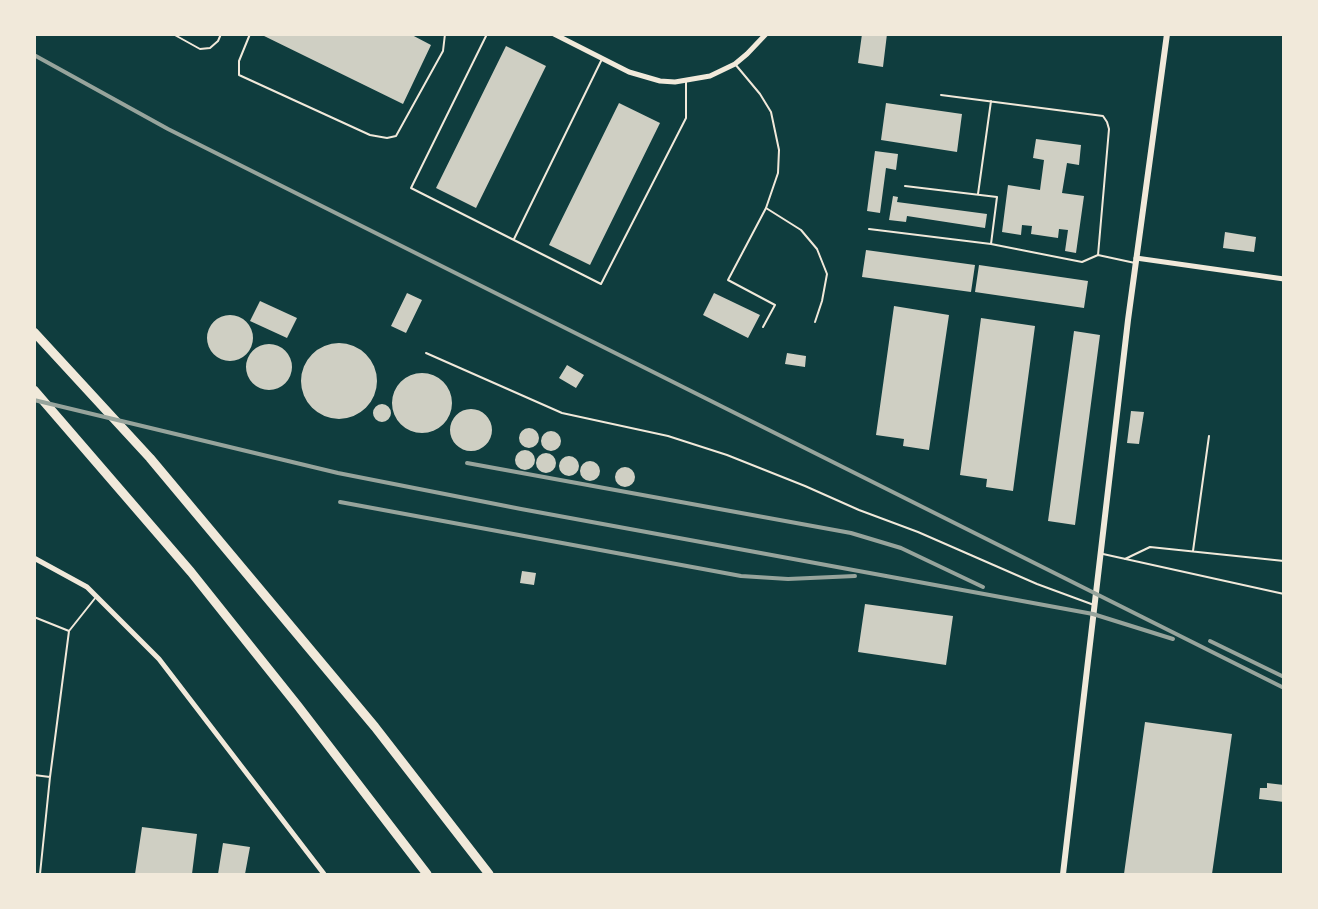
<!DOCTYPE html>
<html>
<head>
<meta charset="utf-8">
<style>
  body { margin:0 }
  #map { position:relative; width:1318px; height:909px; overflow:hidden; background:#0f3d3e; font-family:"Space Grotesk",sans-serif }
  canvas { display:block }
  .frame { position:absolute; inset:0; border:36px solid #f1e9da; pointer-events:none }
</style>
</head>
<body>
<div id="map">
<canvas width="1318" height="909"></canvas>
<div class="frame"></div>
</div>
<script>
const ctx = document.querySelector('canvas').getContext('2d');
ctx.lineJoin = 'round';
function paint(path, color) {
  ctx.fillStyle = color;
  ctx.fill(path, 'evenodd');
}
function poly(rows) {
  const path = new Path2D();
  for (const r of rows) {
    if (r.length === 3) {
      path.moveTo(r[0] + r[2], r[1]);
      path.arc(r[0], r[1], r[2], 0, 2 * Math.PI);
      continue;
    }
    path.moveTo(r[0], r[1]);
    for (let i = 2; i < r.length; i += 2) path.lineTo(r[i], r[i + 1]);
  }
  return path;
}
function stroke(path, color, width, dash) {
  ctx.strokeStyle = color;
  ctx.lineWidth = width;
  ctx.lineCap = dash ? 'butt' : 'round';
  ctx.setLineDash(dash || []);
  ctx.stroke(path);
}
paint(poly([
  [260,34,410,34,431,45,403,104],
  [862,34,887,34,883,67,858,63],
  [506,46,546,66,476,208,436,188],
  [619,103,660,123,590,265,549,245],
  [886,103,962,114,957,152,881,140],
  [1036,139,1081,145,1079,165,1067,163,1062,193,1084,196,1076,253,1065,251,1068,230,1059,229,1058,238,1031,234,1032,226,1022,225,1021,235,1002,232,1008,185,1040,190,1044,160,1033,158],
  [875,151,898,154,896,170,886,168,880,213,867,211],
  [893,196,898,197,897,202,987,214,985,228,907,216,906,222,889,220],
  [1225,232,1256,237,1254,252,1223,248],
  [866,250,975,265,971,292,862,277],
  [979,265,1088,281,1084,308,975,292],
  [407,293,422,300,406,333,391,326],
  [714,293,760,315,748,338,703,315],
  [260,301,297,318,287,338,250,321],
  [894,306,949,315,929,450,903,446,904,439,876,435],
  [230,338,23],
  [981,318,1035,326,1013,491,986,487,987,479,960,475],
  [1074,331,1100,335,1075,525,1048,521],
  [339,381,38],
  [269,367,23],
  [787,353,806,356,805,367,785,364],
  [567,365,584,375,576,388,559,378],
  [422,403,30],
  [382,413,9],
  [471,430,21],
  [1131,411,1144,412,1139,444,1127,443],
  [529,438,10],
  [551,441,10],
  [525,460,10],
  [546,463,10],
  [569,466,10],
  [590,471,10],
  [625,477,10],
  [522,571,536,573,534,585,520,583],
  [865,604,953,616,946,665,858,652],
  [1145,722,1232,734,1212,874,1124,874],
  [1267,783,1284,785,1284,802,1259,799,1260,788,1267,788],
  [142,827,197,834,192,874,135,874],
  [223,843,250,847,245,874,218,874]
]), '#cfcfc3');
stroke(poly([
  [173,34,200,49,210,48,218,41,221,34],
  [250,34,239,61,239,75,370,135,387,138,396,136,443,51,445,34],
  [487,34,411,188,601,284,686,118,686,81],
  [735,64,760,94,771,112,779,150,778,173,766,208,728,280,775,305,763,327],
  [941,95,1103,116,1107,122,1109,129,1098,255,1135,263],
  [905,186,997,197,991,244],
  [978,194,991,101],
  [766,208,801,230,817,249,827,274,822,301,815,322],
  [869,229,991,244,1082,262,1098,255],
  [514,239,602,59],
  [426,353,562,413,668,436,727,455,805,486,859,510,918,532,1037,584,1094,605],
  [1193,551,1209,436],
  [1103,554,1284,594],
  [1125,559,1150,547,1284,561],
  [34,617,69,631],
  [34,775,50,777,69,631,96,597],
  [40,874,50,777]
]), '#f1e9da', 2);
stroke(poly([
  [554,34,629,72,660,81,675,82,710,76,735,64,747,54,766,34],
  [1136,258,1284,279],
  [34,558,87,587,159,659,324,874]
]), '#f1e9da', 5);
stroke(poly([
  [1063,874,1128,320,1167,34]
]), '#f1e9da', 6);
stroke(poly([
  [34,332,150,458,375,727,489,874],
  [34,390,191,572,298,706,427,874]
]), '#f1e9da', 9);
stroke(poly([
  [34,55,168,129,1284,688],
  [34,400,338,473,521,509,1093,614,1173,639],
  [467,463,851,533,901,548,983,587],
  [340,502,741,576,788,579,855,576],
  [1210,641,1284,677]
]), '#97a49c', 4);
</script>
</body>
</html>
